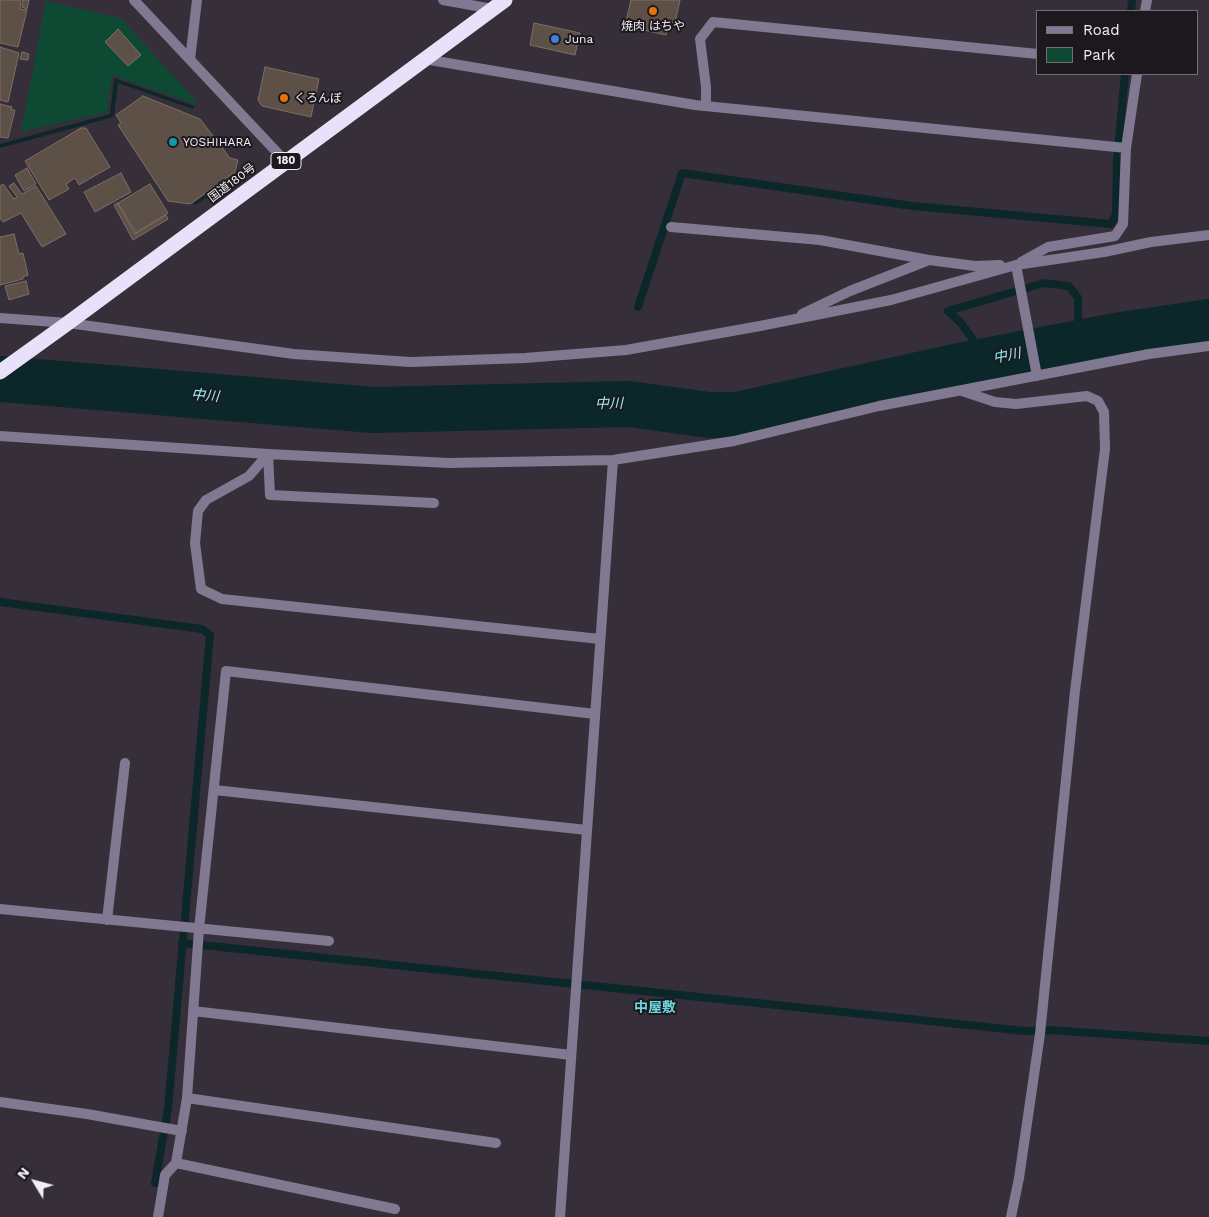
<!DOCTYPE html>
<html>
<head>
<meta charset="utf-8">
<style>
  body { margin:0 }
  #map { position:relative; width:1209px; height:1217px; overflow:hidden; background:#362f3a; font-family:"Work Sans",sans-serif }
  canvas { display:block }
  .legend { position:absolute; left:1036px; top:10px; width:162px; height:65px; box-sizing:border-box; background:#1c181e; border:1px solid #726e74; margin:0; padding:6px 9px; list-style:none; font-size:15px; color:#f3eef5 }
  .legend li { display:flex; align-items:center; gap:10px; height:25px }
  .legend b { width:25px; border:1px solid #726e74 }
  .north { position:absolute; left:10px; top:1157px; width:50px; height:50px; -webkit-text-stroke:4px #1c181e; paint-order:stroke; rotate:307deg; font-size:14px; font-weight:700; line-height:20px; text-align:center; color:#f3eef5 }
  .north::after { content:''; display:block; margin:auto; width:18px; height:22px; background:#f3eef5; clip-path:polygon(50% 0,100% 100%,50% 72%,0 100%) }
</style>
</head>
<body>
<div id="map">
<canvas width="1209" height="1217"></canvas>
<ul class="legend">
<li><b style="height:6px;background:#807991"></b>Road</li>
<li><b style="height:14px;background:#0e4934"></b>Park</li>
</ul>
<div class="north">N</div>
</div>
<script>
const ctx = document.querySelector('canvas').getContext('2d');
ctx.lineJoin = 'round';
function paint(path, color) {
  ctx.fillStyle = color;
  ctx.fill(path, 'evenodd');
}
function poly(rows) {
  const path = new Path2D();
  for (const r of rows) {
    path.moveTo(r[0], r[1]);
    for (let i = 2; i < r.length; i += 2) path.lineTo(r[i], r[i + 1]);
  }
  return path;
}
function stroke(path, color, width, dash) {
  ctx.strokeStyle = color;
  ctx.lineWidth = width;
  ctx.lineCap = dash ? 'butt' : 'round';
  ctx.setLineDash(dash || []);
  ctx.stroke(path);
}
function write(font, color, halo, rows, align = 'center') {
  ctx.font = font + ' "Work Sans","Noto Sans JP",sans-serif';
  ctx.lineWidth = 4;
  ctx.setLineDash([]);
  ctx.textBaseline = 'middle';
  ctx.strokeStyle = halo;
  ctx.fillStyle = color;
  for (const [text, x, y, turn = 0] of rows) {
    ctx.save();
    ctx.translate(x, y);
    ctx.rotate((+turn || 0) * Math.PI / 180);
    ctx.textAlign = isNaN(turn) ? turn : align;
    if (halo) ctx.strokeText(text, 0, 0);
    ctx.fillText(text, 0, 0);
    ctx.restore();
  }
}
paint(poly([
  [46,1,121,18,198,103,196,104,112,75,107,112,21,132]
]), '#0e4934');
paint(poly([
  [114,78,194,106,193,109,118,83,114,116,110,118,0,148,0,144,110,114],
  [237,177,236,178,195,205,194,203,228,180]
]), '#0b272a');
stroke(poly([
  [1131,11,1132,0],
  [638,307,682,173,913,206,1111,224,1116,214,1117,159,1125,74],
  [964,365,977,350,972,338,960,322,948,311,1044,283,1069,286,1078,298,1078,317,1082,331,1092,340],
  [0,602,202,629,210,635,168,1109,155,1183],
  [182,943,1025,1031,1050,1030,1209,1041]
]), '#0b272a', 8);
stroke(poly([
  [0,379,373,410,629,404,709,415,737,415,964,365,1115,336,1209,322]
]), '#0b272a', 46);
const building = poly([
  [0,0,21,0,20,9,27,10,18,47,0,43,0,0],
  [23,0,29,0,27,9,22,7,23,0],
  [631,0,680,0,675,23,669,22,666,35,625,26,631,0],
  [534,23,580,33,575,55,530,45,534,23],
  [118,29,141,55,128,66,105,42,118,29],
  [0,47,19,53,8,102,0,100,0,47],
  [22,52,29,54,28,60,20,59,22,52],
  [265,67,319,79,311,117,262,106,258,100,265,67],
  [143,96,200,119,230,158,238,160,235,172,190,204,168,201,118,125,121,123,116,115,143,96],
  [0,104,12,107,11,110,15,110,8,138,0,137,0,104],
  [81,128,86,128,110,167,79,185,75,178,66,184,69,189,49,200,25,161,81,128],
  [27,168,36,184,24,191,15,175,27,168],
  [121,173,131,192,95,212,84,192,121,173],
  [14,183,22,194,36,186,66,234,42,247,21,213,3,222,0,218,0,186,3,184,14,199,17,197,9,186,14,183],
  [150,184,168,213,136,233,118,203,150,184],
  [117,203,135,234,166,215,168,219,133,240,114,205,117,203],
  [14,234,19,254,23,253,28,275,23,277,23,279,0,285,0,237,14,234],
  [26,281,29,294,9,300,5,286,26,281]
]);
paint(building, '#5d5047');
stroke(building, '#7c6f65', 1);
stroke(poly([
  [443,0,493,9]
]), '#807991', 10);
stroke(poly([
  [134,0,286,162],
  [1145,11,1147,0],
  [424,59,695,105,1126,148],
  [190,60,197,0],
  [706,106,706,87,700,39,713,22,1038,54],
  [671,227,820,240,929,260,975,266,1000,265],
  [1021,262,1048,247,1115,236,1123,224,1126,148,1137,74],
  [1016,265,1037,376],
  [802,314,850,291,929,260],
  [0,318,68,323,294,354,410,362,525,358,626,350,760,326,891,300,1016,265,1104,252,1151,242,1209,235],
  [962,391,995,402,1016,404,1087,396,1098,401,1104,412,1105,449,1075,691,1040,1034,1019,1178,1011,1217],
  [0,436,268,454,449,463,613,460,734,441,879,406,1149,354,1209,346],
  [268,454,249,476,206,500,198,511,195,543,201,589,222,599,600,639],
  [268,454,270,495,434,503],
  [214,790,587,830],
  [0,909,329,941],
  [107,920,125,763],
  [193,1011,571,1055],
  [187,1098,496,1143],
  [0,1102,87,1114,182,1131],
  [395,1209,176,1163,187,1098,199,929,226,671,595,714],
  [158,1217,165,1175,176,1163],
  [560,1217,613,460]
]), '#807991', 10);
stroke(poly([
  [0,372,68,323,505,0]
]), '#e9e1fa', 15);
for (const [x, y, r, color] of [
  [653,11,5,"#e8710a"],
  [555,39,5,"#3f7fe0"],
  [284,98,5,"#e8710a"],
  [173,142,5,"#0f9aa8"]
]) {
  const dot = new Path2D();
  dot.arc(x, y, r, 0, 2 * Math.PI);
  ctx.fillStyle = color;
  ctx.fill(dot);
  stroke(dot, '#1c181e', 2);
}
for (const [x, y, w] of [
  [286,161,30]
]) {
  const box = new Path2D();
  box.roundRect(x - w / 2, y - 8.5, w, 17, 4);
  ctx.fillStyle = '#1c181e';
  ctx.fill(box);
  stroke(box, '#f3eef5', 1);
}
write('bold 11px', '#f3eef5', null, [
  ["180",286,161]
]);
write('12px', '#f3eef5', '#1c181e', [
  ["焼肉 はちや",653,26,"center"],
  ["Juna",565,39],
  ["くろんぼ",294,98],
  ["YOSHIHARA",183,142]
], 'left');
write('12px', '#f3eef5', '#1c181e', [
  ["国道180号",232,183,-37]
]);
write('italic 14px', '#92f3fc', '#1c181e', [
  ["中川",1007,356,-11],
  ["中川",205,396,5],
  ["中川",609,404,-1]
]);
write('bold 14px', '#6cd8e1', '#1c181e', [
  ["中屋敷",655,1008]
]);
</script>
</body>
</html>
